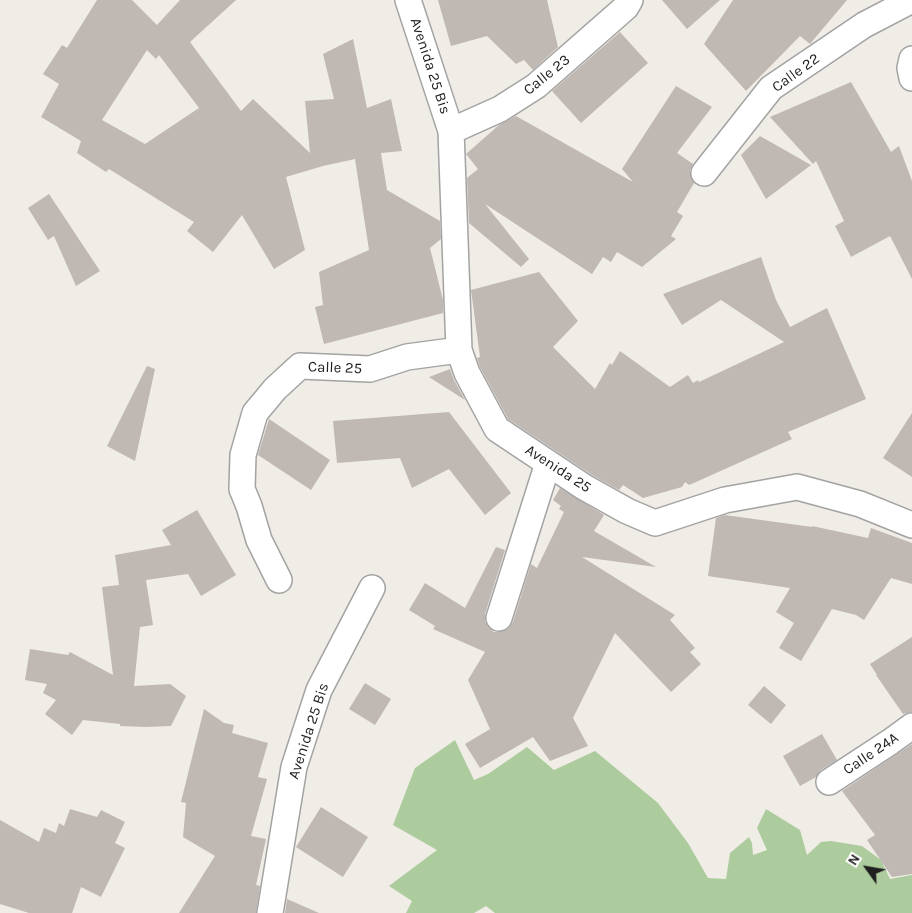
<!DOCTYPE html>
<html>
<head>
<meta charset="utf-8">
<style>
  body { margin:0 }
  #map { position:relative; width:912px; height:913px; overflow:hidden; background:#f0ece6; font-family:Karla,sans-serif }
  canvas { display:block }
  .north { position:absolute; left:842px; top:843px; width:50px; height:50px; -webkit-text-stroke:4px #fff; paint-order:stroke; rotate:302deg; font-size:14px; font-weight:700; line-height:20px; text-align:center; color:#1f1f1f }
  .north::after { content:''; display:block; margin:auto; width:18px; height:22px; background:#1f1f1f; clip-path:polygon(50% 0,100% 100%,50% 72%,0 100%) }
</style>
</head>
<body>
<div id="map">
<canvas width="912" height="913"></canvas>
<div class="north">N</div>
</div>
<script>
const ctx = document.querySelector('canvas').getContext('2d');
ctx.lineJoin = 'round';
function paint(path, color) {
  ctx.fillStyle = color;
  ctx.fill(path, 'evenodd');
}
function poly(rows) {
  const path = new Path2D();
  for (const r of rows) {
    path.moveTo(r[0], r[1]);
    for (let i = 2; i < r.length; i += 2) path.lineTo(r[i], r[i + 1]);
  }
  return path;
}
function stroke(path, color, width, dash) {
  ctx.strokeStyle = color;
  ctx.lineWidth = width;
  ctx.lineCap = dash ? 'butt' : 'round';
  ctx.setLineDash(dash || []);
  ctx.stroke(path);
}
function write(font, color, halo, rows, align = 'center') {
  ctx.font = font + ' Karla,sans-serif';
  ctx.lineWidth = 4.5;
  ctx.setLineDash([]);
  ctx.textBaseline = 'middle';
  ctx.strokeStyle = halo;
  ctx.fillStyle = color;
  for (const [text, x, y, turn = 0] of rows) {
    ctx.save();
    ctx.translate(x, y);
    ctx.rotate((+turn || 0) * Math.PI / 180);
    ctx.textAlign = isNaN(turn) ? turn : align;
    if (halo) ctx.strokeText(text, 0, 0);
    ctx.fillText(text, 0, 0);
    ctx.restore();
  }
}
paint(poly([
  [455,740,474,780,488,774,527,747,554,770,595,751,658,803,688,843,708,878,726,879,730,853,749,837,752,843,753,855,767,850,757,828,766,809,800,830,807,855,821,842,831,841,862,846,881,860,890,879,912,875,912,913,495,913,486,906,474,913,406,913,412,901,389,886,437,850,393,825,415,768]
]), '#adcc9e');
paint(poly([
  [97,0,132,0,157,25,180,0,236,0,190,42,241,111,253,99,310,153,305,101,334,99,323,54,353,39,367,108,391,99,402,151,381,153,387,190,440,221,441,239,430,248,443,300,443,313,324,344,315,307,323,305,319,272,369,250,355,159,323,166,286,177,305,250,274,269,242,215,213,252,187,231,194,222,109,169,106,172,77,153,81,141,41,117,59,84,43,74,62,45,67,48],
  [147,50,156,59,159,55,199,108,145,144,102,120],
  [438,0,547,0,558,47,533,70,524,60,516,64,487,36,451,46],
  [662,0,720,0,687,29],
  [733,0,847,0,810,44,800,36,746,91,704,44],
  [620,32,648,63,581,123,552,91],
  [851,82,891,152,899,146,912,181,912,279,890,236,851,257,835,226,844,221,816,161,813,164,770,117],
  [676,86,712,107,677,153,693,164,690,171,691,178,694,183,677,212,683,216,671,236,676,239,642,267,617,252,611,262,603,257,592,274,485,204,529,259,521,267,469,223,467,178,478,169,466,154,499,125,516,116,633,182,622,169],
  [760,136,811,165,766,199,741,155],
  [49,194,100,271,76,286,54,236,48,240,28,208],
  [761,257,776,300,790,327,827,308,866,399,788,432,792,439,696,482,689,485,685,482,682,487,643,498,623,485,619,490,592,475,508,419,480,367,477,358,480,357,471,290,539,272,578,321,553,347,595,389,610,363,612,365,620,351,670,387,688,375,693,383,698,380,699,382,784,342,721,300,682,325,663,294],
  [147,366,155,369,135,461,107,446],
  [450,369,454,380,465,400,429,377],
  [449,412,511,493,485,515,449,469,412,488,400,458,337,463,333,421],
  [912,413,912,477,883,458],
  [269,419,330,460,311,490,258,455],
  [560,488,604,515,594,531,656,567,582,557,675,615,670,620,695,648,690,652,701,664,671,692,615,633,573,718,588,746,550,761,533,737,480,768,465,744,490,729,468,680,485,652,433,629,435,626,409,610,425,583,465,608,496,547,505,550,485,614,485,621,488,627,494,632,502,632,508,629,513,622,531,564,537,568,564,512,559,509,561,506,553,500],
  [197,510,236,575,201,596,188,574,146,580,153,625,140,627,134,686,170,684,186,696,171,726,146,727,120,726,120,724,83,720,72,735,45,714,56,700,43,693,47,684,25,680,30,649,68,655,70,652,113,675,102,587,119,585,115,555,171,545,162,530],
  [725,515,812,527,812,526,868,538,871,528,912,543,912,584,891,578,864,620,856,615,832,609,801,661,779,648,794,623,776,612,790,588,708,576,716,518],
  [912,637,912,712,903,714,876,675,877,675,870,664],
  [365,683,391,699,375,725,349,709],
  [764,686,786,705,771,724,748,705],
  [204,709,224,723,234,725,232,733,268,743,258,777,267,779,251,836,266,839,256,885,260,886,256,913,179,913,215,856,183,837,186,803,181,802],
  [822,734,837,760,821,770,816,777,800,786,783,756],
  [912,744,912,874,892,877,867,840,875,835,842,791],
  [321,807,368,837,343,877,296,847],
  [70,809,97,817,101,810,125,822,115,843,125,848,101,897,81,887,72,913,29,913,0,904,0,820,39,842,44,828,56,833,59,823,64,826],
  [287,899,319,913,285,913]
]), '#c0b8b3');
const minor = poly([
  [408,0,451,131,459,350,467,373,497,429,584,487,627,511,655,523,725,500,797,487,860,504,912,525],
  [912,59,910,68,912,78],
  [451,131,500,109,536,86,626,7,630,0],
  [704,173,771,88,864,25,912,0],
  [279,580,259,540,249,506,242,489,243,455,255,413,275,389,300,366,370,369,407,357,459,350],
  [499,618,548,463],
  [829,782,890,742,912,726],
  [270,913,294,767,319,690,372,588]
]);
stroke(minor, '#a3a3a3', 28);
stroke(minor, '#fff', 25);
write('15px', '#1f1f1f', '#fff', [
  ["Avenida 25 Bis",430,66,72],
  ["Calle 22",796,73,-36],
  ["Calle 23",547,75,-39],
  ["Calle 25",335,368,2],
  ["Avenida 25",558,469,33],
  ["Avenida 25 Bis",309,731,-72],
  ["Calle 24A",871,754,-34]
]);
</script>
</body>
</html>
